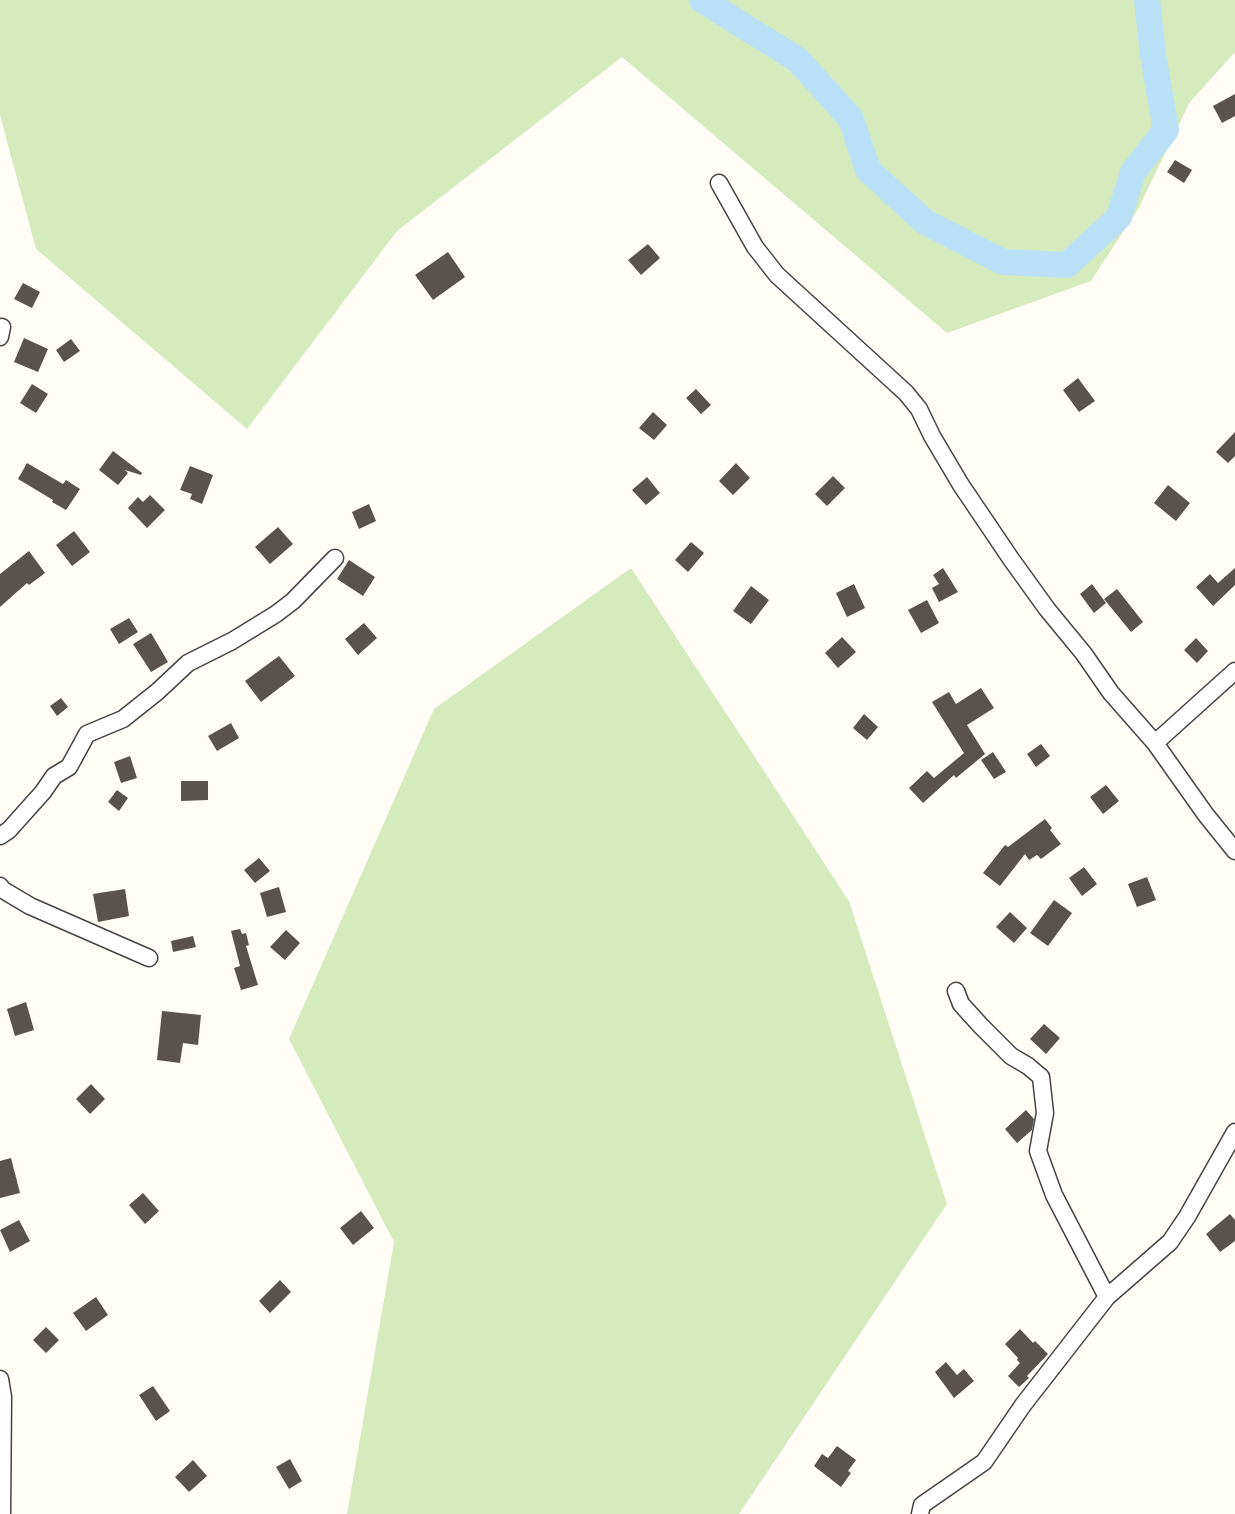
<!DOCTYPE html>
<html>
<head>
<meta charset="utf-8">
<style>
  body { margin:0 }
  canvas { display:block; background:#fffdf5 }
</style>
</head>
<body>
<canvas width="1235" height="1514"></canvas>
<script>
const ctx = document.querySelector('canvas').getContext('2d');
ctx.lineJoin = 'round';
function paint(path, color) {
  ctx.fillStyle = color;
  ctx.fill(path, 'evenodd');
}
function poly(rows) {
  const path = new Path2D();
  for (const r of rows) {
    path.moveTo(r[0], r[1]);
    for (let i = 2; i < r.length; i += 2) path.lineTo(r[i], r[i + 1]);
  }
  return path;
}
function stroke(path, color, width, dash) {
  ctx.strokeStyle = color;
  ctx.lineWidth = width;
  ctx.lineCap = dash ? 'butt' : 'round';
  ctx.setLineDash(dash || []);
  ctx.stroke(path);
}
paint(poly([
  [0,0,1235,0,1235,52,1190,102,1138,209,1091,281,947,333,622,57,397,231,247,429,36,249,0,115],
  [631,568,849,901,947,1204,739,1514,347,1514,394,1242,289,1039,434,709]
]), '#d5ebbd');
stroke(poly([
  [702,0,798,60,851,119,868,170,925,222,1003,262,1067,265,1119,217,1133,172,1166,130,1153,55,1147,0]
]), '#b9e0f7', 26);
paint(poly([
  [1235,94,1235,116,1222,123,1213,106],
  [1175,160,1192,170,1184,183,1167,172],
  [648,244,660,258,641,275,628,260],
  [448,252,465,277,433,300,415,275],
  [23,283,40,292,32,308,14,299],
  [24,338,48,349,38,372,14,362],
  [71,339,80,351,64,362,56,350],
  [1078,378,1095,401,1079,412,1063,390],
  [32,384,48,394,36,413,20,403],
  [696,389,711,405,701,414,686,398],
  [653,412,667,425,654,440,639,428],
  [1235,432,1235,456,1228,463,1216,452],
  [113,451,142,473,141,475,125,470,128,473,118,485,99,470],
  [27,463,63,484,66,480,80,489,66,510,52,502,53,500,18,479],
  [736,463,750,478,733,495,719,481],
  [190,466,213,475,202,504,190,499,192,494,180,490],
  [833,476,845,488,827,506,815,494],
  [647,477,660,493,646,505,632,490],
  [1168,485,1190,503,1176,521,1154,503],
  [150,495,165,510,147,528,128,508,138,497,143,502],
  [369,504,376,521,359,529,352,512],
  [278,527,293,544,270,564,255,547],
  [74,531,90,552,72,566,56,545],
  [691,542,704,553,688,572,675,560],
  [29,551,45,573,29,585,27,583,0,607,0,574],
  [349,560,375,577,363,596,337,579],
  [943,568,958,592,939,602,932,588,939,584,933,575],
  [1235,568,1235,585,1213,606,1196,587,1210,574,1218,583],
  [854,584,865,608,847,617,836,593],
  [1092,584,1106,603,1094,613,1080,594],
  [751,586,769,600,751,624,733,611],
  [1117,589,1143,622,1131,632,1104,599],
  [927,600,939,623,921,633,908,610],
  [129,618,138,632,119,644,110,629],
  [364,623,377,638,358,655,345,639],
  [151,633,168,662,151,672,133,644],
  [842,637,856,652,838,668,825,653],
  [1196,638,1208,651,1197,663,1184,650],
  [279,656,295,676,261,702,245,681],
  [981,688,994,708,967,725,985,754,956,778,954,775,923,803,909,788,927,771,934,778,964,753,932,702,949,692,956,704],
  [61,698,68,707,57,716,50,706],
  [864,714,878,727,867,740,853,728],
  [231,723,239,738,217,751,208,736],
  [1041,744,1050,756,1036,767,1027,754],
  [993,752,1006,772,994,779,981,760],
  [130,756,137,778,121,783,114,762],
  [181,781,208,781,208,800,181,801],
  [1106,785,1119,801,1103,814,1090,797],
  [117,790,128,798,119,811,108,802],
  [1045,819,1052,828,1050,830,1061,844,1041,859,1037,855,1029,860,1025,854,1000,886,983,873,1005,845,1008,847],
  [259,858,270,871,255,883,244,870],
  [1084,867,1097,884,1082,896,1069,878],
  [1147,877,1156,900,1137,907,1128,884],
  [279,887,286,912,267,917,260,893],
  [125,889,129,916,98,922,93,894],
  [1054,900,1072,913,1048,946,1030,933],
  [1010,912,1027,928,1014,943,996,927],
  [240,929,242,934,246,933,249,945,246,946,258,985,241,990,234,968,240,966,231,931],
  [286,930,300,943,285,960,270,947],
  [193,936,196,947,173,952,171,941],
  [26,1002,34,1030,15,1036,7,1009],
  [162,1011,201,1015,198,1045,183,1043,180,1063,157,1060],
  [1044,1024,1060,1038,1046,1054,1030,1039],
  [91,1084,105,1099,90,1114,76,1099],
  [1026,1110,1034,1119,1032,1130,1017,1143,1005,1129],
  [11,1158,20,1193,0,1198,0,1161],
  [143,1193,159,1211,145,1224,129,1205],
  [361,1211,374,1228,353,1245,340,1228],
  [1230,1214,1235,1220,1235,1241,1220,1252,1206,1234],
  [19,1220,30,1241,10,1252,0,1230],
  [280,1280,291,1292,270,1313,259,1301],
  [96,1297,108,1315,86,1331,73,1313],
  [46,1327,59,1340,46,1353,33,1340],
  [1020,1329,1033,1343,1035,1341,1048,1354,1027,1376,1029,1378,1019,1387,1008,1376,1020,1363,1017,1360,1018,1358,1005,1344],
  [946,1362,957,1375,964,1369,974,1381,954,1398,935,1372],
  [153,1386,170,1411,156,1421,139,1395],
  [837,1446,856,1460,848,1471,851,1473,841,1487,814,1466,822,1454,828,1458],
  [290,1459,302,1481,289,1489,276,1467],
  [193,1460,207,1476,189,1492,175,1477]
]), '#5a524d');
const street = poly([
  [719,183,755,247,777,275,906,393,919,409,932,436,961,485,1011,559,1047,609,1084,654,1111,693,1155,743,1206,815,1235,851],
  [0,337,2,327],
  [1155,743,1235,671],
  [0,836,9,830,43,792,54,776,69,767,87,734,123,719,157,692,188,663,232,641,276,614,293,601,335,558],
  [0,886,3,890,30,906,149,958],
  [956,991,961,1004,981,1026,1011,1056,1028,1066,1041,1077,1045,1113,1038,1151,1054,1195,1107,1297],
  [0,1379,3,1397,2,1514],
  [920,1514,922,1505,984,1462,1023,1405,1107,1297,1170,1242,1187,1217,1235,1132]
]);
stroke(street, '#444', 19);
stroke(street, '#fff', 16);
</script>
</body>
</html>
